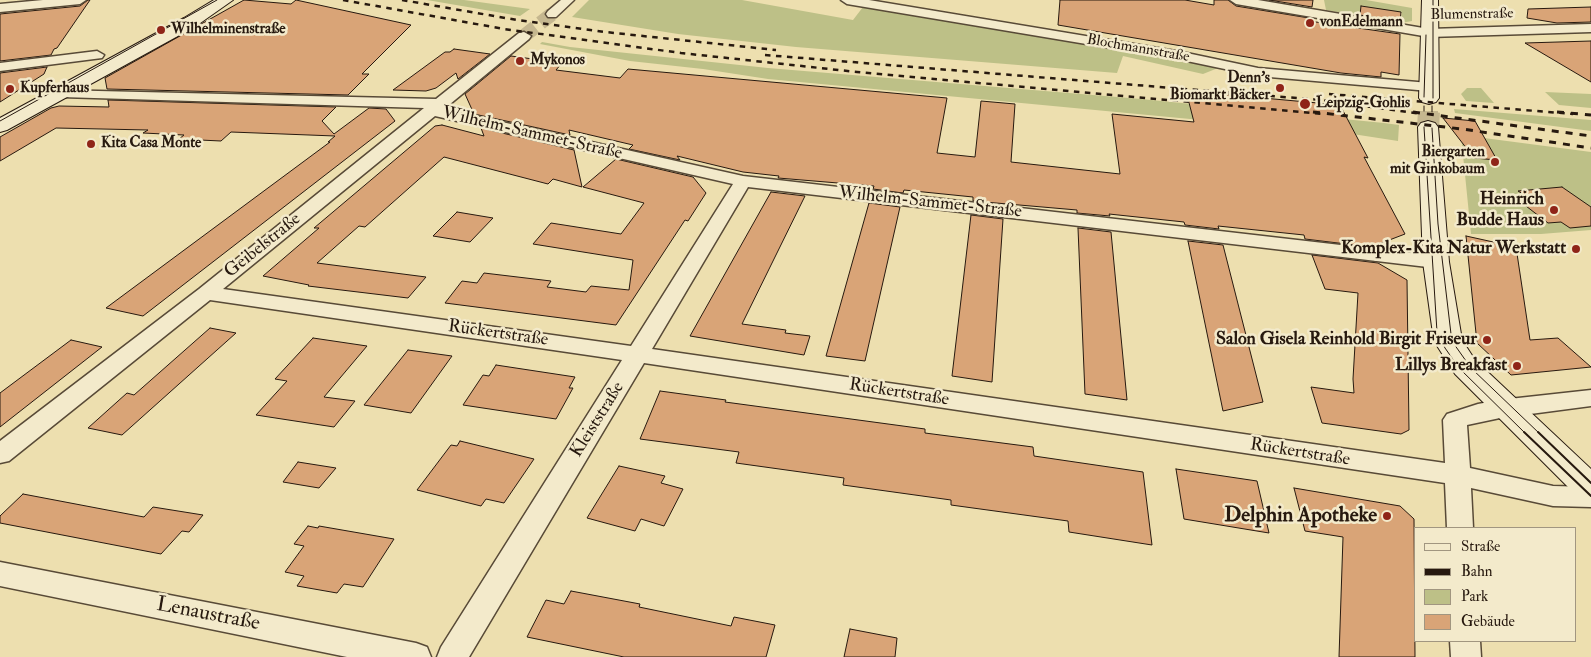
<!DOCTYPE html>
<html>
<head>
<meta charset="utf-8">
<style>
  body { margin:0 }
  #map { position:relative; width:1591px; height:657px; overflow:hidden; background:#eddfaf; font-family:"IM FELL Double Pica",serif }
  canvas { display:block }
  .legend { position:absolute; left:1414px; top:527px; width:162px; height:115px; box-sizing:border-box; background:#f3eacb; border:1px solid #a19680; margin:0; padding:6px 9px; list-style:none; font-size:15px; color:#27190f }
  .legend li { display:flex; align-items:center; gap:10px; height:25px }
  .legend b { width:25px; border:1px solid #a19680 }
</style>
</head>
<body>
<div id="map">
<canvas width="1591" height="657"></canvas>
<ul class="legend">
<li><b style="height:6px;background:#f3eacb"></b>Straße</li>
<li><b style="height:6px;background:#27190f"></b>Bahn</li>
<li><b style="height:14px;background:#bdc087"></b>Park</li>
<li><b style="height:14px;background:#d9a477"></b>Gebäude</li>
</ul>
</div>
<script>
const ctx = document.querySelector('canvas').getContext('2d');
ctx.lineJoin = 'round';
function paint(path, color) {
  ctx.fillStyle = color;
  ctx.fill(path, 'evenodd');
}
function poly(rows) {
  const path = new Path2D();
  for (const r of rows) {
    path.moveTo(r[0], r[1]);
    for (let i = 2; i < r.length; i += 2) path.lineTo(r[i], r[i + 1]);
  }
  return path;
}
function stroke(path, color, width, dash) {
  ctx.strokeStyle = color;
  ctx.lineWidth = width;
  ctx.lineCap = dash ? 'butt' : 'round';
  ctx.setLineDash(dash || []);
  ctx.stroke(path);
}
function write(font, color, halo, rows, align = 'center') {
  ctx.font = font + ' "IM FELL Double Pica",serif';
  ctx.lineWidth = 5;
  ctx.setLineDash([]);
  ctx.textBaseline = 'middle';
  ctx.strokeStyle = halo;
  ctx.fillStyle = color;
  for (const [text, x, y, turn = 0] of rows) {
    ctx.save();
    ctx.translate(x, y);
    ctx.rotate((+turn || 0) * Math.PI / 180);
    ctx.textAlign = isNaN(turn) ? turn : align;
    if (halo) ctx.strokeText(text, 0, 0);
    ctx.fillText(text, 0, 0);
    ctx.restore();
  }
}
paint(poly([
  [427,0,464,0,530,9,520,16],
  [589,0,742,0,853,20,863,7,1177,58,1218,68,1203,74,1123,56,1117,73,796,47,678,34,572,17],
  [1324,0,1366,0,1412,8,1412,21,1401,23,1381,19,1381,16,1401,19,1402,13,1361,6,1360,13,1374,15,1373,18,1326,10],
  [542,42,570,47,768,68,1141,99,1384,123,1399,125,1398,141,1359,135,768,79,703,69,630,61,540,44],
  [1467,88,1481,88,1494,103,1466,101,1461,94],
  [1545,92,1591,94,1591,108,1559,105],
  [1454,109,1591,120,1591,131,1455,113],
  [1461,135,1591,152,1591,230,1541,234,1471,234]
]), '#bdc087');
const building = poly([
  [88,0,90,0,57,48,54,49,51,55,0,61,0,14,80,6,88,0],
  [244,0,291,4,296,0,411,25,362,74,369,74,348,95,107,89,105,78,244,0],
  [1060,0,1185,0,1214,5,1214,0,1228,0,1236,6,1309,18,1309,21,1400,34,1399,75,1381,72,1381,77,1341,73,1058,25,1060,0],
  [1269,0,1313,0,1312,7,1269,0],
  [1361,6,1401,12,1400,22,1360,15,1361,6],
  [1591,7,1591,22,1557,23,1527,18,1528,9,1591,7],
  [1591,41,1591,82,1525,43,1591,41],
  [454,49,490,54,458,79,456,73,436,88,426,91,393,90,445,52,450,52,454,49],
  [511,56,562,63,556,70,620,78,628,69,947,98,937,153,975,157,981,101,1015,104,1011,162,1120,174,1112,114,1194,122,1186,91,1340,105,1368,158,1364,157,1405,234,1371,247,1305,239,1304,235,1218,226,1219,229,1185,225,1184,222,1109,214,1110,216,1077,213,1077,210,973,201,973,197,904,190,903,193,873,189,874,186,778,178,779,176,743,172,677,156,680,160,629,149,633,145,569,130,570,135,474,114,465,94,511,56],
  [47,67,44,74,0,102,0,73,47,67],
  [108,100,336,107,322,121,334,134,369,108,386,109,395,121,143,316,106,308,330,142,328,142,335,136,231,132,221,141,179,139,184,135,143,133,148,130,56,128,0,161,0,137,51,108,59,106,109,107,108,100],
  [1443,118,1475,121,1497,160,1474,158,1443,118],
  [442,125,484,136,481,128,574,150,582,187,553,179,548,184,444,157,365,227,359,226,317,263,426,277,408,298,308,286,309,285,263,276,319,228,314,228,435,126,442,125],
  [616,159,693,177,706,193,688,221,685,220,616,325,445,303,462,281,477,283,484,273,551,281,547,287,586,292,591,286,629,290,633,260,533,244,551,223,621,234,644,203,583,187,616,159],
  [1562,187,1591,207,1591,226,1570,228,1561,222,1548,223,1513,196,1523,194,1518,191,1562,187],
  [771,192,805,196,742,324,786,330,785,333,810,336,804,355,690,336,771,192],
  [869,203,900,207,865,361,826,356,869,203],
  [457,212,493,218,470,242,433,236,457,212],
  [971,215,1003,219,992,382,952,376,971,215],
  [1078,228,1111,232,1127,400,1085,394,1078,228],
  [1466,236,1516,247,1530,340,1558,338,1591,367,1511,375,1477,343,1466,236],
  [1188,241,1223,245,1263,402,1223,411,1188,241],
  [1312,255,1378,263,1407,280,1409,430,1401,434,1322,423,1311,387,1354,393,1353,379,1358,293,1325,289,1312,255],
  [210,328,236,333,122,435,88,428,127,393,134,395,210,328],
  [313,338,367,346,324,397,355,401,334,427,256,415,287,381,275,379,313,338],
  [71,340,102,347,0,427,0,393,71,340],
  [408,350,452,356,411,413,364,405,408,350],
  [496,365,575,377,569,388,573,388,556,419,463,405,483,375,489,376,496,365],
  [660,391,726,400,725,402,925,429,925,433,1033,447,1034,456,1143,472,1152,545,1069,532,1068,521,951,505,951,500,843,485,844,478,736,463,739,452,640,439,660,391],
  [460,441,534,459,504,503,486,499,481,506,417,490,451,445,457,446,460,441],
  [298,462,336,468,319,488,283,482,298,462],
  [619,466,665,476,661,483,683,489,664,526,641,519,635,531,587,518,619,466],
  [1176,469,1257,481,1269,533,1184,519,1176,469],
  [1294,488,1400,506,1414,519,1415,657,1339,657,1343,537,1305,531,1294,488],
  [23,494,144,517,153,507,203,515,189,532,182,531,161,554,0,523,0,516,23,494],
  [308,526,318,528,319,526,394,539,363,587,344,584,337,593,297,586,304,576,285,572,304,546,294,544,308,526],
  [571,591,640,604,639,607,731,626,734,617,775,625,766,657,624,657,527,637,546,600,564,604,571,591],
  [850,629,897,638,895,657,844,657,850,629]
]);
paint(building, '#d9a477');
stroke(building, '#27190f', 1);
stroke(poly([
  [524,36,552,14]
]), '#c5b78f', 14, [14, 7]);
stroke(poly([
  [1429,114,1429,111]
]), '#c5b78f', 18, [18, 9]);
stroke(poly([
  [1428,127,1429,112]
]), '#c5b78f', 22, [22, 11]);
const street = poly([
  [43,0,86,0,80,4,0,12,0,4,43,0],
  [561,0,574,0,556,17,548,17,546,14,548,11,561,0],
  [841,0,869,0,1182,52,1258,68,1429,83,1434,84,1436,87,1434,90,1429,91,1258,76,1182,60,847,4,841,0],
  [1230,0,1258,0,1429,29,1591,24,1591,32,1429,37,1236,4,1230,0],
  [524,32,531,36,529,39,444,109,743,176,1436,256,1443,258,1446,262,1443,266,1436,268,748,187,652,349,1445,463,1443,420,1447,414,1478,404,1500,400,1591,390,1591,406,1500,418,1467,425,1470,468,1553,486,1591,487,1591,507,1553,506,1471,488,1473,528,1447,528,1445,483,644,363,469,657,437,657,441,647,622,360,210,300,9,461,0,463,0,441,199,289,424,108,61,97,56,96,54,93,56,90,436,99,519,33,524,32],
  [435,116,733,184,631,346,223,289,435,116],
  [97,51,104,55,102,58,0,71,0,63,97,51],
  [0,562,416,643,427,647,431,657,347,657,0,586,0,562],
  [1450,641,1480,641,1481,657,1451,657,1450,641]
]);
const secondary = poly([
  [214,0,233,0,196,26,7,130,0,132,0,118,184,18,214,0],
  [1422,0,1438,0,1439,98,1436,102,1429,104,1422,102,1419,98,1422,0],
  [1428,121,1435,123,1438,127,1449,262,1462,340,1475,360,1591,469,1591,502,1579,498,1455,374,1434,341,1423,262,1418,127,1421,123,1428,121]
]);
stroke(street, '#584a37', 3);
stroke(secondary, '#27190f', 2);
paint(street, '#f3eacb');
paint(secondary, '#f3eacb');
stroke(poly([
  [1433,0,1433,98],
  [1424,97,1426,35],
  [1424,106,1424,111],
  [1432,106,1432,112],
  [0,121,217,0],
  [1424,127,1437,332,1445,348,1459,368,1526,434],
  [1432,128,1438,224,1451,334,1454,344,1471,368,1540,434]
]), '#27190f', 1);
stroke(poly([
  [1524,432,1591,496],
  [1538,432,1591,483]
]), '#27190f', 2);
stroke(poly([
  [343,0,504,29,681,53,857,72,1324,114],
  [402,0,517,20,605,32,776,50],
  [765,55,1321,100,1422,114],
  [1329,94,1573,114]
]), '#27190f', 2.5, [5.5, 5.5]);
stroke(poly([
  [1313,112,1462,129,1591,148],
  [1413,112,1591,136],
  [1557,112,1591,115]
]), '#27190f', 3, [7, 7]);
for (const [x, y, r, color] of [
  [1310,23,5,"#8f2418"],
  [161,30,5,"#8f2418"],
  [520,61,5,"#8f2418"],
  [1280,88,5,"#8f2418"],
  [10,89,5,"#8f2418"],
  [1305,104,6,"#8f2418"],
  [91,144,5,"#8f2418"],
  [1495,162,5,"#8f2418"],
  [1554,210,5,"#8f2418"],
  [1576,249,5,"#8f2418"],
  [1487,340,5,"#8f2418"],
  [1517,366,5,"#8f2418"],
  [1387,516,5,"#8f2418"]
]) {
  const dot = new Path2D();
  dot.arc(x, y, r, 0, 2 * Math.PI);
  ctx.fillStyle = color;
  ctx.fill(dot);
  stroke(dot, '#f3eacb', 2);
}
write('15px', '#27190f', '#f3eacb', [
  ["Blumenstraße",1472,15,-1],
  ["Blochmannstraße",1138,49,10]
]);
write('bold 15px', '#27190f', '#f3eacb', [
  ["vonEdelmann",1320,23],
  ["Wilhelminenstraße",171,30],
  ["Mykonos",530,61],
  ["Denn's",1270,79,"right"],
  ["Biomarkt Bäcker",1270,96,"right"],
  ["Kupferhaus",20,89],
  ["Leipzig-Gohlis",1316,104],
  ["Kita Casa Monte",101,144],
  ["Biergarten",1485,153,"right"],
  ["mit Ginkobaum",1485,170,"right"]
], 'left');
write('18px', '#27190f', '#f3eacb', [
  ["Wilhelm-Sammet-Straße",532,134,13],
  ["Wilhelm-Sammet-Straße",930,203,6],
  ["Geibelstraße",263,246,-39],
  ["Rückertstraße",498,334,8],
  ["Rückertstraße",899,393,9],
  ["Kleiststraße",598,420,-58],
  ["Rückertstraße",1300,453,9]
]);
write('bold 18px', '#27190f', '#f3eacb', [
  ["Heinrich",1544,200],
  ["Budde Haus",1544,221],
  ["Komplex-Kita Natur Werkstatt",1566,249],
  ["Salon Gisela Reinhold Birgit Friseur",1477,340],
  ["Lillys Breakfast",1507,366]
], 'right');
write('bold 21px', '#27190f', '#f3eacb', [
  ["Delphin Apotheke",1377,516]
], 'right');
write('21px', '#27190f', '#f3eacb', [
  ["Lenaustraße",208,615,11]
]);
</script>
</body>
</html>
